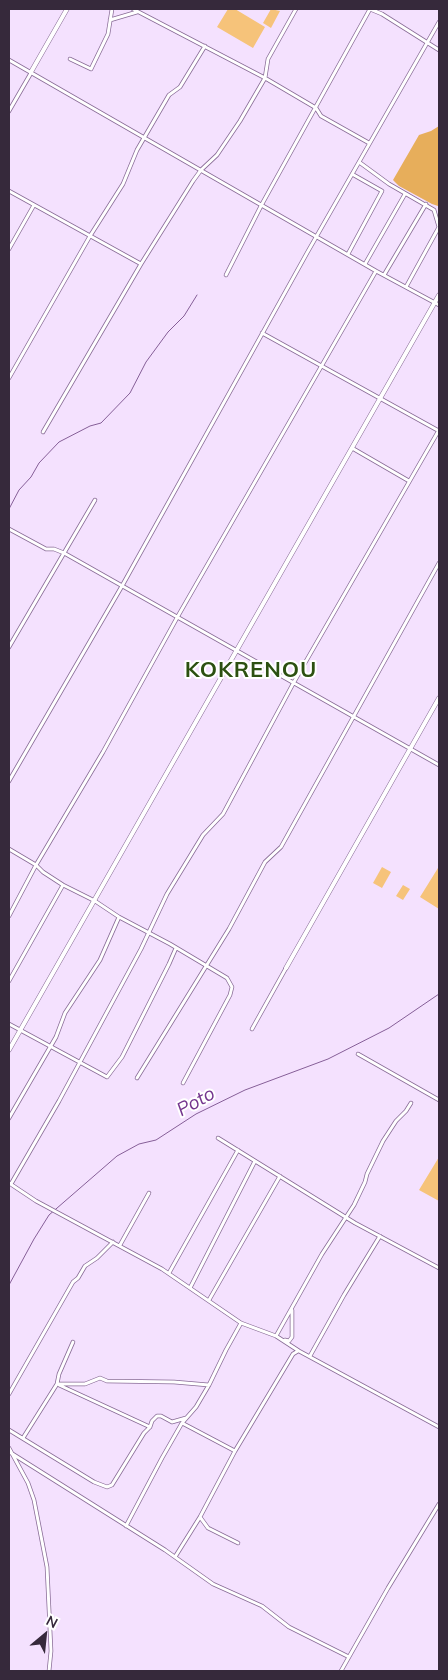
<!DOCTYPE html>
<html>
<head>
<meta charset="utf-8">
<style>
  body { margin:0 }
  #map { position:relative; width:448px; height:1680px; overflow:hidden; background:#f4e1fe; font-family:Mulish,sans-serif }
  canvas { display:block }
  .frame { position:absolute; inset:0; border:10px solid #36293b; pointer-events:none }
  .north { position:absolute; left:20px; top:1610px; width:50px; height:50px; -webkit-text-stroke:4px #fff; paint-order:stroke; rotate:28deg; font-size:14px; font-weight:700; line-height:20px; text-align:center; color:#36293b }
  .north::after { content:''; display:block; margin:auto; width:18px; height:22px; background:#36293b; clip-path:polygon(50% 0,100% 100%,50% 72%,0 100%) }
</style>
</head>
<body>
<div id="map">
<canvas width="448" height="1680"></canvas>
<div class="frame"></div>
<div class="north">N</div>
</div>
<script>
const ctx = document.querySelector('canvas').getContext('2d');
ctx.lineJoin = 'round';
function paint(path, color) {
  ctx.fillStyle = color;
  ctx.fill(path, 'evenodd');
}
function poly(rows) {
  const path = new Path2D();
  for (const r of rows) {
    path.moveTo(r[0], r[1]);
    for (let i = 2; i < r.length; i += 2) path.lineTo(r[i], r[i + 1]);
  }
  return path;
}
function stroke(path, color, width, dash) {
  ctx.strokeStyle = color;
  ctx.lineWidth = width;
  ctx.lineCap = dash ? 'butt' : 'round';
  ctx.setLineDash(dash || []);
  ctx.stroke(path);
}
function write(font, color, halo, rows, align = 'center') {
  ctx.font = font + ' Mulish,sans-serif';
  ctx.lineWidth = 4;
  ctx.setLineDash([]);
  ctx.textBaseline = 'middle';
  ctx.strokeStyle = halo;
  ctx.fillStyle = color;
  for (const [text, x, y, turn = 0] of rows) {
    ctx.save();
    ctx.translate(x, y);
    ctx.rotate((+turn || 0) * Math.PI / 180);
    ctx.textAlign = isNaN(turn) ? turn : align;
    if (halo) ctx.strokeText(text, 0, 0);
    ctx.fillText(text, 0, 0);
    ctx.restore();
  }
}
paint(poly([
  [228,9,235,9,265,27,253,48,217,27],
  [271,9,280,11,271,28,263,23],
  [382,867,391,872,382,888,373,883],
  [438,868,439,869,439,909,420,897],
  [403,885,410,889,403,900,396,896],
  [439,1157,439,1201,419,1190]
]), '#f6c37a');
paint(poly([
  [439,126,439,204,438,206,432,204,399,186,393,180,419,135,431,131]
]), '#e7ae5b');
stroke(poly([
  [9,509,19,490,31,477,39,463,59,442,90,426,101,423,130,393,146,362,168,332,184,316,197,295],
  [9,1285,34,1239,49,1215,117,1156,139,1144,156,1140,196,1114,245,1090,328,1059,389,1028,439,994]
]), '#855e97', 1);
const minor = poly([
  [133,9,265,78,316,108,321,116,369,143],
  [370,9,382,14,439,50],
  [110,20,137,12],
  [70,59,91,69,108,34,112,9],
  [9,60,376,271,439,305],
  [9,111,31,73],
  [359,162,389,184,434,210,439,227],
  [9,191,141,264],
  [9,249,34,205],
  [348,254,382,191,352,174],
  [365,264,405,194],
  [226,275,262,204,370,9],
  [384,275,426,204],
  [406,287,439,227],
  [262,333,439,431],
  [9,378,90,236,123,184,137,150,169,95,180,87,205,46],
  [43,432,141,264,193,181,201,170,217,155,240,121,265,78,268,59,296,9],
  [352,448,409,481],
  [9,529,46,549,54,549,64,553,439,765],
  [9,647,95,500],
  [9,781,122,586,307,253,439,22],
  [9,849,36,865,43,872,63,885,95,901,119,917,170,944,227,978,232,987,230,995,183,1083],
  [9,916,36,865,103,752,178,616,376,271],
  [9,981,63,885],
  [9,1024,107,1077,122,1057,169,964,176,948],
  [252,1029,286,968],
  [358,1054,439,1100],
  [137,1078,229,929,265,862,281,847,439,563],
  [9,1118,56,1037,65,1013,100,960,119,917],
  [218,1138,355,1223,439,1268],
  [9,1183,36,1201,162,1269,241,1323,276,1336,299,1351,439,1427],
  [11,1184,59,1101,141,949,167,894,203,835,223,814,294,682,439,430],
  [120,1245,149,1193],
  [169,1273,238,1150],
  [190,1288,255,1161],
  [209,1300,280,1176],
  [276,1336,322,1254,354,1205,365,1182,367,1174,383,1141,396,1121,406,1111,411,1103],
  [285,1340,289,1341,292,1337,292,1310],
  [310,1356,344,1295,380,1236],
  [57,1384,85,1384,100,1378,107,1381,174,1382,209,1385],
  [59,1385,150,1427],
  [9,1394,73,1282,78,1278,85,1266,97,1258,113,1242],
  [9,1430,94,1482,107,1487,112,1485,144,1433,150,1427,152,1421,157,1416,161,1416,172,1422,186,1418],
  [23,1438,57,1384,59,1374,73,1342],
  [9,1448,28,1483,34,1500,47,1567,51,1651,49,1671],
  [235,1451,293,1354,298,1351],
  [11,1453,165,1550,213,1584,262,1606,289,1627,349,1657],
  [200,1517,208,1528,238,1543],
  [126,1526,162,1458,182,1423,196,1407,209,1385,226,1350,241,1323],
  [175,1557,200,1517,235,1451,182,1423],
  [341,1671,388,1588,439,1504]
]);
const tertiary = poly([
  [31,72,67,9],
  [286,968,439,698],
  [9,1050,439,295]
]);
stroke(minor, '#886b96', 4.5);
stroke(tertiary, '#886b96', 5);
stroke(minor, '#fff', 3);
stroke(tertiary, '#fff', 4);
write('italic 19px', '#74358e', '#fff', [
  ["Poto",196,1102,-29]
]);
ctx.letterSpacing = '1px';
write('bold 22px', '#2c5011', '#fff', [
  ["KOKRENOU",251,670]
]);
ctx.letterSpacing = '0px';
</script>
</body>
</html>
